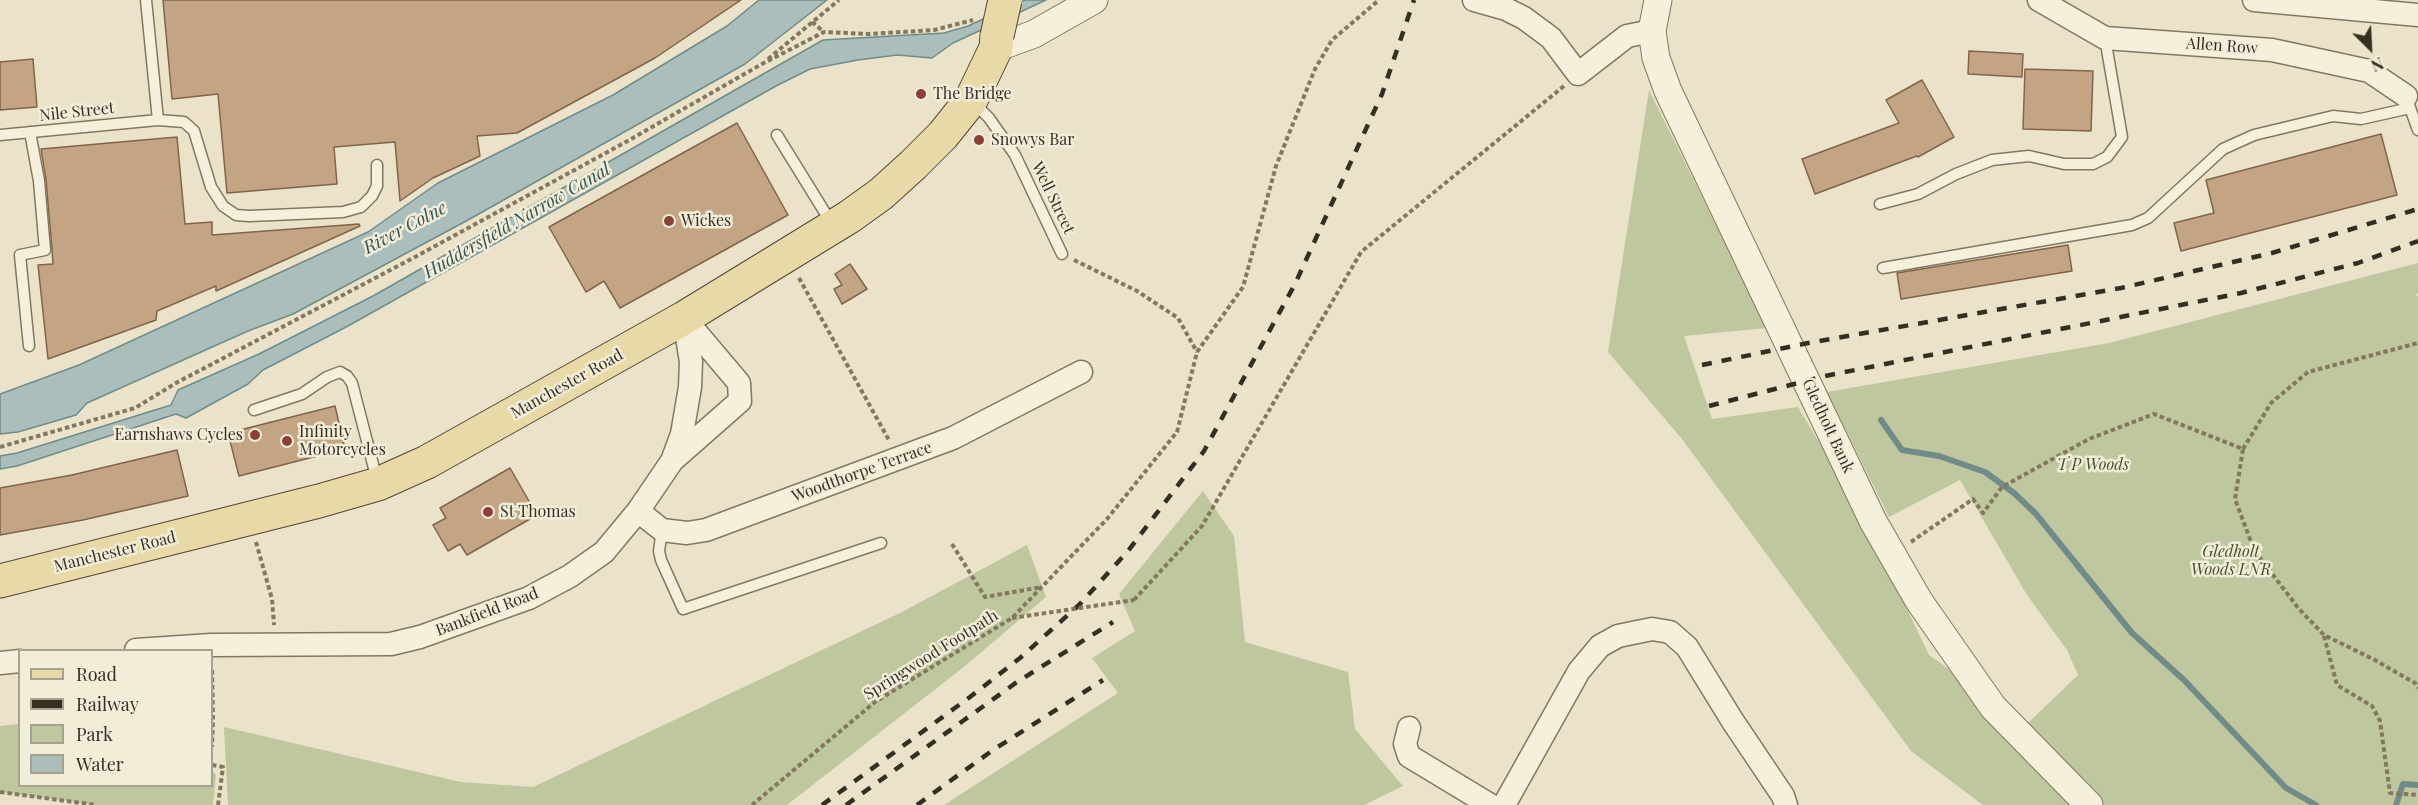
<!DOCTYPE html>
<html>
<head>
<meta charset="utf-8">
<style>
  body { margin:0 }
  #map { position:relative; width:2418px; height:805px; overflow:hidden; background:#eae3ca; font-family:"Playfair Display",serif }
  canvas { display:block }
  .legend { position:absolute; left:18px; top:649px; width:195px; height:138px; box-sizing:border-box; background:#f2edd8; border:2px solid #a7a18f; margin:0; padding:8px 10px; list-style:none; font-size:18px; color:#372e22 }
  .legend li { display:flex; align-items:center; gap:12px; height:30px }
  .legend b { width:30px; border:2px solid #a7a18f }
  .north { position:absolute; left:2340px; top:18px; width:60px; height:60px; -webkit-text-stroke:4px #f2edd8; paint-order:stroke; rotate:156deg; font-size:16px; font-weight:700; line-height:24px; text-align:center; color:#372e22 }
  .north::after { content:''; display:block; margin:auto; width:21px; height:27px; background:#372e22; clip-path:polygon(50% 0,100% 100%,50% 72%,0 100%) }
</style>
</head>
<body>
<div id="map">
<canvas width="2418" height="805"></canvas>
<ul class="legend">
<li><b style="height:8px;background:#e8daa6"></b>Road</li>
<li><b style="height:8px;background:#372e22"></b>Railway</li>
<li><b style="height:16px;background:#bec79e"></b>Park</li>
<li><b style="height:16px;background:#aabfbb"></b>Water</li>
</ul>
<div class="north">N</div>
</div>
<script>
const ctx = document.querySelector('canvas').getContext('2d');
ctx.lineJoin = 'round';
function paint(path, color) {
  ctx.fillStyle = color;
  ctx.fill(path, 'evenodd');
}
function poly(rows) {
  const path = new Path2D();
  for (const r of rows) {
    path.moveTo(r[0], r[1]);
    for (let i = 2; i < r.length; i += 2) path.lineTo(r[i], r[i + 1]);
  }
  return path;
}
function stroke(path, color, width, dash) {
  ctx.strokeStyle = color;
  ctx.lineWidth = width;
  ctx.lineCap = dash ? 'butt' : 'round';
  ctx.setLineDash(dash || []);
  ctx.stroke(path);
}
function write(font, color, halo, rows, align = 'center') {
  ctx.font = font + ' "Playfair Display",serif';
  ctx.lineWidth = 5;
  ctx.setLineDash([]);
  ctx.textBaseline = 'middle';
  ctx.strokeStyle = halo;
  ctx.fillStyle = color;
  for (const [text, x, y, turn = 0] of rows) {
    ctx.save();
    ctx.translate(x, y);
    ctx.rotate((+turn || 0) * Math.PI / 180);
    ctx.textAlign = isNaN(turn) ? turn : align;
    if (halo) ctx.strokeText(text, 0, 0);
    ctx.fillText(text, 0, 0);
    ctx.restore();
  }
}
paint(poly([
  [1649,90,1767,328,1684,336,1712,419,1798,407,1861,513,1929,655,2027,724,2078,675,2067,650,2027,595,1960,480,1889,517,1827,392,2109,343,2418,263,2418,293,2415,296,2418,296,2418,805,1983,805,1911,751,1682,439,1608,352],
  [1203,491,1234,536,1245,642,1348,672,1355,729,1403,786,1364,805,944,805,1118,693,1092,658,1135,631,1119,594],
  [1027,545,1046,597,965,666,787,805,228,805,224,727,461,782,533,787,900,613],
  [19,724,20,786,212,786,212,771,216,775,213,805,97,805,0,792,0,726]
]), '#bec79e');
const water = poly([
  [759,0,827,0,745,64,468,220,293,314,248,331,87,403,76,415,18,432,0,434,0,394,79,365,368,232,438,183,613,95,727,26,759,0],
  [1025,0,1046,0,953,43,932,58,897,55,858,60,810,69,776,86,348,326,263,370,248,384,186,418,176,414,17,466,0,469,0,456,17,453,171,405,178,390,259,354,373,296,823,40,944,33,968,26,1025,0]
]);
paint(water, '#aabfbb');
stroke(water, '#718c88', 1.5);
stroke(poly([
  [1881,420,1902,450,1939,456,1985,472,2014,493,2036,514,2132,633,2184,680,2286,788,2316,805],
  [2396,805,2403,784,2418,785]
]), '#718c88', 6);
const building = poly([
  [163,0,741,0,655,58,517,133,477,136,480,156,433,178,400,201,395,142,334,147,337,184,227,193,218,94,172,99,163,0],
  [1969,51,2023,54,2022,77,1968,74,1969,51],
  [33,59,37,107,0,110,0,62,33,59],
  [2025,69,2093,71,2091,131,2023,129,2025,69],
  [1922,80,1954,137,1918,157,1917,156,1815,194,1802,159,1899,123,1886,100,1922,80],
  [737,123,788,215,620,308,604,281,586,292,549,227,737,123],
  [2381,134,2397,195,2181,251,2174,223,2214,213,2206,180,2381,134],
  [177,137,185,224,212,222,212,235,359,224,360,226,216,291,216,286,157,311,156,320,48,359,38,265,53,264,52,249,46,180,41,149,177,137],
  [2068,245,2072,271,1901,299,1897,273,2068,245],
  [850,264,867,289,842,304,834,289,842,285,835,274,850,264],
  [335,406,345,449,239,476,228,433,335,406],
  [177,450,188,496,83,520,0,535,0,488,72,475,177,450],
  [510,468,537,515,467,555,460,544,448,551,433,525,446,518,440,508,510,468]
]);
paint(building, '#c3a584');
stroke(building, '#816449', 1.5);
const service = poly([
  [146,0,158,120],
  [973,102,989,118,1015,155,1062,254],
  [2408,102,2418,130],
  [0,135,158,120,184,122,194,131,211,187,223,206,236,215,249,216,343,212,361,207,372,196,377,186,377,165],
  [777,135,832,224],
  [1880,204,1918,194,1956,174,1992,160,2029,156,2064,164,2093,164,2107,157,2122,137,2105,38],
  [1883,268,2132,225,2148,218,2223,149,2254,135,2333,116,2361,119,2410,108],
  [29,346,20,255,45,250,39,181,30,132],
  [254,410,302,394,327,377,340,372,347,376,352,383,377,480],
  [662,530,659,551,661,560,683,609,881,543]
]);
const minor = poly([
  [1474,0,1506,9,1524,18,1551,38,1578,74,1627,36,1652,31],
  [2039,0,2105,38,2272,50,2369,71,2406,96],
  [2254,0,2418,15],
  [674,459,740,401,739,383,684,318],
  [638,511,662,530,687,533,706,530,953,438,1081,372],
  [136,650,211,645,391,644,420,637,529,598,570,576,604,552,638,511,672,461,682,434,690,387,691,362,684,318],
  [0,663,20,661],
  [1409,728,1405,744,1409,756,1490,805],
  [1504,805,1579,671,1600,646,1618,636,1652,629,1670,632,1687,647,1732,720,1783,796,1786,805]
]);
const tertiary = poly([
  [1658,0,1652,31,1656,58,1668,91,1873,521,1919,601,1993,707,2089,805],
  [996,48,1034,34,1094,0]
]);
const primary = poly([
  [0,581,319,501,378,484,427,462,684,318,849,217,881,194,913,165,943,135,971,100,996,48,997,36]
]);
stroke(service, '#847760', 13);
stroke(minor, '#847760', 25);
stroke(tertiary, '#847760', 29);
stroke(primary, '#534533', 35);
stroke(poly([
  [812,22,824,32],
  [768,59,839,0],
  [1074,260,1137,291,1178,318,1197,352],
  [799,278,890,442],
  [0,447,135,408,176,383,415,257,624,143,762,64,824,32,869,34,934,30,973,20],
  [2243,449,2271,403,2308,372,2418,343],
  [256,542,272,599,274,625],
  [1911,542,1973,499,1983,513,2002,487,2089,439,2154,414,2243,449,2235,499,2254,550,2299,609,2324,635,2373,659,2415,683,2418,688],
  [952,544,985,597,1042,587],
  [1134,600,1202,526,1361,252,1564,86],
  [2324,636,2337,685,2372,706,2380,721,2390,793,2418,795],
  [212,670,213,718,212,747],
  [212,765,223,767,218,805],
  [0,792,96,805],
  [752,805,875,702,1012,618,1107,519,1177,432,1197,352,1243,287,1276,166,1315,69,1332,40,1379,0]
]), '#847760', 4, [4.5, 3]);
stroke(service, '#f5f0dc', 10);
stroke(minor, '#f5f0dc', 22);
stroke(tertiary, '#f5f0dc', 27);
stroke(primary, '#e8daa6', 33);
stroke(poly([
  [1702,365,1808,343,2121,288,2272,253,2418,209],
  [1709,406,1825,376,2241,293,2358,263,2418,241],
  [822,805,970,697,1020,658,1079,605,1128,551,1204,451,1295,284,1382,94,1414,0],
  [846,805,1017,682,1113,622],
  [917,805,993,750,1103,680]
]), '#372e22', 4.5, [10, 10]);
const primaryBridge = poly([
  [997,36,1005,0]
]);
stroke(primaryBridge, '#534533', 35, []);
stroke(poly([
  [1012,618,1134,600]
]), '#847760', 4, [4.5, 3]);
stroke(primaryBridge, '#e8daa6', 33);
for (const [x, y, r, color] of [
  [921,94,6,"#8c3f37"],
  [979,140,6,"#8c3f37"],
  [669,221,6,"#8c3f37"],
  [255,435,6,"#8c3f37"],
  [287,441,6,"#8c3f37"],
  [488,512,6,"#8c3f37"]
]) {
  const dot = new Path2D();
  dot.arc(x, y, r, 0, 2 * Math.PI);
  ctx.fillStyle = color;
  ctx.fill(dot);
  stroke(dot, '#f2edd8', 2);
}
write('16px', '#372e22', '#f2edd8', [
  ["Allen Row",2222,46,4],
  ["Nile Street",77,112,-6],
  ["Well Street",1053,198,64],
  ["Manchester Road",567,384,-29],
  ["Gledholt Bank",1828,426,65],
  ["Woodthorpe Terrace",862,472,-20],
  ["Manchester Road",115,552,-14],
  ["Bankfield Road",487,612,-21],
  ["Springwood Footpath",931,655,-32]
]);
write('16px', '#372e22', '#f2edd8', [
  ["The Bridge",933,94],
  ["Snowys Bar",991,140],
  ["Wickes",681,221],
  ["Infinity",299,432],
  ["Motorcycles",299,450],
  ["Earnshaws Cycles",243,435,"right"],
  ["St Thomas",500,512]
], 'left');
write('italic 16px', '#43512b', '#f2edd8', [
  ["T P Woods",2093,465],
  ["Gledholt",2231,552],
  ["Woods LNR",2231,570]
]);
write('italic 18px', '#335354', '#f2edd8', [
  ["Huddersfield Narrow Canal",517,221,-30],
  ["River Colne",405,228,-28]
]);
</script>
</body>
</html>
